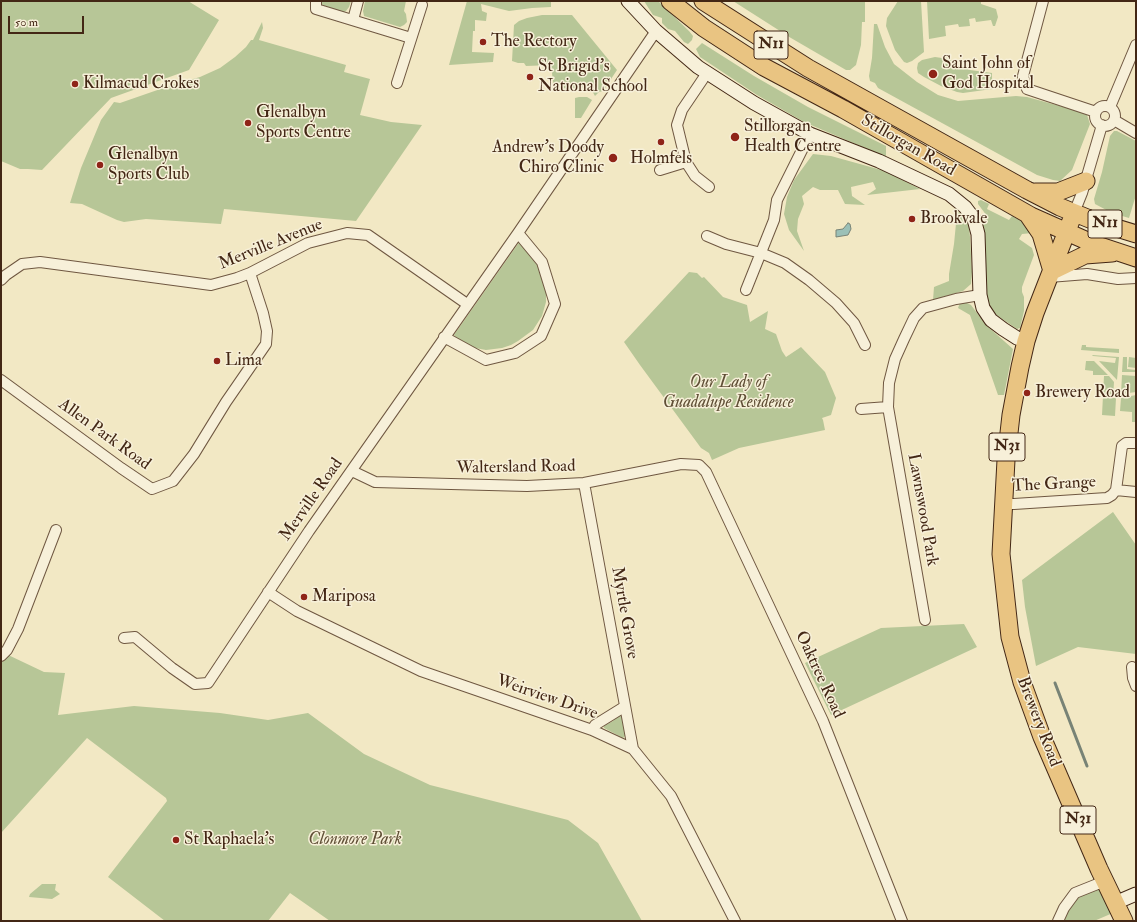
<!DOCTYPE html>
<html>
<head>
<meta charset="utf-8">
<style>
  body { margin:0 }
  #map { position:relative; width:1137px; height:922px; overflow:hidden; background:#f2e8c4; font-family:"IM FELL Double Pica",serif }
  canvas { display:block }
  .frame { position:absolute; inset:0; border:2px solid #432715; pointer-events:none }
  .scale { position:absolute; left:8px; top:16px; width:76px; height:18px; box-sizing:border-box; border:2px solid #432715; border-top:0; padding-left:5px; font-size:12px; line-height:14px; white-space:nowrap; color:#432715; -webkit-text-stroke:3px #f7f0d9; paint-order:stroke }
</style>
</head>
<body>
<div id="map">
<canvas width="1137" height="922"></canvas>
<div class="frame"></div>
<div class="scale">50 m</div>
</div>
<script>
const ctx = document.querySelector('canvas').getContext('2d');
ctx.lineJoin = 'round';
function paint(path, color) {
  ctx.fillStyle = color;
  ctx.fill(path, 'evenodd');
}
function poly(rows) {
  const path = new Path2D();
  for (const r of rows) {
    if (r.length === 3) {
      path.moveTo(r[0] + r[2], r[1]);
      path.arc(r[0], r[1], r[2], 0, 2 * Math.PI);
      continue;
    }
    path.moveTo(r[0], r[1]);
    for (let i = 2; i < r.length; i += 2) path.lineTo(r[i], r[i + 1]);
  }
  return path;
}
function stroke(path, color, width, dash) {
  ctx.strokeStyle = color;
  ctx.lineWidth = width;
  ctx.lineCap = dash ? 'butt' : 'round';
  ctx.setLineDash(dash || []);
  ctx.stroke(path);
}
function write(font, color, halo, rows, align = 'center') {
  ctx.font = font + ' "IM FELL Double Pica",serif';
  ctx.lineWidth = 3;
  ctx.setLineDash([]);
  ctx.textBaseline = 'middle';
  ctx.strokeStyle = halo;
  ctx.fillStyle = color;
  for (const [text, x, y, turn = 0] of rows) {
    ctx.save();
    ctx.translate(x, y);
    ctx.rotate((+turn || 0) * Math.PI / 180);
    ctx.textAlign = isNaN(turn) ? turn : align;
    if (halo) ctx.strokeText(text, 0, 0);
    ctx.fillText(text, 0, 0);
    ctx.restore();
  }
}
paint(poly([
  [1,1,188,1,219,20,189,70,111,98,42,170,28,169,20,169,1,161],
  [320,1,351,1,349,7,346,11,342,13,322,6],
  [365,1,406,1,404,11,406,14,407,22,404,25,400,27,364,16,363,11],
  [467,1,551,1,551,7,532,8,509,11,481,4,482,11,487,13,486,21,475,20,475,31,473,31,472,52,494,53,493,62,449,65],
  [644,1,658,1,689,31,693,36,692,40,688,44,684,42,675,31,668,29,662,23,662,18,653,15],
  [733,1,865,1,865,22,862,22,861,45,856,65,850,70,846,70,791,38],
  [898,1,921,1,924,52,912,61,907,63,904,62,895,50,886,26,887,18],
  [927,1,981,1,981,4,996,9,998,17,995,26,993,26,991,20,976,22,975,18,969,19,970,26,959,27,958,24,945,26,946,36,929,39],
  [542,15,572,15,617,70,603,91,599,92,595,96,590,87,554,89,551,65,526,66,524,63,518,63,512,61,514,25,519,21,527,18],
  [262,22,263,28,259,40,346,65,344,72,370,79,360,115,391,122,422,125,356,221,224,209,221,224,146,219,124,222,117,220,82,204,70,203,81,168,101,120,114,102,120,103,169,86,200,77,220,68,235,57,246,47,251,40,253,40],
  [874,24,877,24,885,47,894,64,917,82,938,95,958,101,1016,96,1027,97,1071,109,1087,115,1090,124,1072,170,1060,181,1053,180,1037,175,878,88,875,83,870,81,869,76,872,58],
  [702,43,754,76,808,107,886,146,886,157,804,122,757,95,700,57,696,49],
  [935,57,949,59,953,61,953,64,970,70,992,73,992,89,963,93,957,92,941,86,924,77,918,73,917,68,918,63,922,60],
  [579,97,587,97,592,100,581,118,575,118,575,98],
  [1114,131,1117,131,1136,141,1136,195,1129,218,1112,213,1095,204,1094,199,1102,172,1110,136],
  [813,154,831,156,885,171,920,189,867,195,876,189,873,182,851,187,852,196,865,205,845,204,838,190,820,190,813,187,802,196,804,204,798,219,797,231,804,251,789,230,784,214,787,197,794,180],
  [981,200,989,204,987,209,1009,220,1012,216,1023,222,1033,233,1022,234,1019,239,1032,248,1034,255,1022,287,1022,292,1024,297,1024,311,1020,328,1017,329,995,314,989,306,987,300,984,231,980,219,985,221,987,216,978,204,978,201],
  [961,212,966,218,969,225,970,237,972,272,971,284,963,291,933,300,934,287,949,281,949,274,954,244,957,213],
  [520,241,538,264,546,289,546,302,542,316,533,330,518,341,511,345,502,348,486,350,470,347,456,338,454,335],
  [689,272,697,273,702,278,704,277,723,297,747,305,750,322,768,311,765,329,776,334,782,351,786,357,801,347,825,372,836,398,831,415,822,418,823,420,825,430,739,448,712,460,709,453,701,448,640,365,624,342],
  [960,303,967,303,971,305,986,325,1013,349,1004,395,998,395,970,315,958,308],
  [1082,345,1086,345,1086,347,1119,349,1119,353,1081,350],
  [1092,355,1119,357,1117,380,1099,361,1115,363,1116,358,1093,356],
  [1123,357,1127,357,1127,369,1136,370,1136,372,1122,372],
  [1129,357,1136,358,1136,368,1128,367],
  [1086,361,1094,361,1108,375,1093,375,1093,371,1085,370],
  [1122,375,1136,376,1136,392,1121,394],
  [1104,376,1109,376,1114,382,1113,398,1116,398,1115,416,1102,415],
  [1136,395,1136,422,1132,422,1132,412,1120,411,1121,398],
  [1113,512,1136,545,1136,654,1078,647,1036,666,1025,607,1022,580],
  [964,624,977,647,831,715,805,663,881,628],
  [4,653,44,672,65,673,58,715,134,706,220,713,268,720,308,713,364,754,430,785,568,820,598,843,642,921,330,921,290,893,268,921,165,921,108,877,167,801,166,798,87,738,1,833,1,656],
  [621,713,626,735,623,738,604,728,604,726,613,721],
  [1104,881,1120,910,1094,921,1058,921,1075,893],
  [42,884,56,884,55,890,60,894,52,899,29,897,30,894]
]), '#b7c697');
const water = poly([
  [848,223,850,224,851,229,848,235,836,237,836,230,843,229,848,223]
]);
paint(water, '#9bc0b7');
stroke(water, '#788376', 1);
stroke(poly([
  [1055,683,1087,766]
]), '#788376', 3);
const street = poly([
  [316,1,316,9,411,38],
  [1043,1,1023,76,1027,89,1096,112],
  [353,20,358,1],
  [397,83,422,5],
  [1105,116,10],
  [1110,107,1136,45],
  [1114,120,1136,133],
  [686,162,695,176,709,187],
  [660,170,686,162,677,125,682,110,707,73],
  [1074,213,1082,193,1102,125],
  [707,236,726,244,761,253,785,263,809,280,836,303,854,323,865,345],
  [1049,277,1087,274,1118,279,1136,278],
  [1,280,6,275,22,264,40,262,211,285,237,278,250,273,308,243,347,233,368,235,467,304],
  [746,290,774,220,777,200,810,134],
  [444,337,486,360,515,353,541,336,555,304,542,262,518,233],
  [1,380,121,468,152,489,173,481,194,454,226,402,266,344,267,331,263,313,250,273],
  [861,409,888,407],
  [352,471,375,482,527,486,584,483,681,464,699,465,706,472,823,721,902,921],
  [584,483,633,749],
  [1116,490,1136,492],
  [1003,504,1014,504,1107,498,1112,495,1116,490,1122,446,1126,443,1136,443],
  [268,592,297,611,421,671,592,730,633,749,671,796,735,921],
  [925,620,888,407,889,383,895,359,904,339,914,318,923,308,956,299,980,295],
  [124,638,135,637,172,668,195,684,208,683,309,531,518,233,656,31],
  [1,656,7,650,18,629,56,530],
  [1132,667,1133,678,1136,686],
  [592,730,595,725,624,707],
  [1058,921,1064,908,1075,893,1105,881]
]);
const secondary = poly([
  [628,1,656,31,698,67,754,103,810,134,879,161,949,194,965,207,974,219,978,234,980,295,983,308,991,320,1003,329,1017,338,1026,341],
  [1115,903,1136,894]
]);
const highway = poly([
  [670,1,704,28,764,67,843,109,1031,216,1094,244,1136,258],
  [703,1,808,68,1027,190,1060,207,1097,222,1136,234],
  [1035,192,1058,192,1086,181],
  [1074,213,1035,313,1026,341,1020,367,1011,415,1006,460,1001,554,1010,637,1022,682,1042,737,1099,869,1124,921],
  [1028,215,1041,234,1052,271],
  [1052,271,1085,255,1112,253]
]);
stroke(street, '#6f5741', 12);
stroke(secondary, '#432715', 15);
stroke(highway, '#432715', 19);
stroke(street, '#f7f0d9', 10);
stroke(secondary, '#f7f0d9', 13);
stroke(highway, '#e9c482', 17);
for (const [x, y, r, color] of [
  [483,42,4,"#8f2418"],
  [933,74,5,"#8f2418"],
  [530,77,4,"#8f2418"],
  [75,84,4,"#8f2418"],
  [248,123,4,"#8f2418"],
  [735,137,5,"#8f2418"],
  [661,142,4,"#8f2418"],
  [613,158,5,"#8f2418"],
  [100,165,4,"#8f2418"],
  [912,219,4,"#8f2418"],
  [217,361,4,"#8f2418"],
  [1027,393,4,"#8f2418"],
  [304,597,4,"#8f2418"],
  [176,840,4,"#8f2418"]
]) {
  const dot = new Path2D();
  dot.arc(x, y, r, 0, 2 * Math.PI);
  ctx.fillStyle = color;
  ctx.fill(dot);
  stroke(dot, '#f7f0d9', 1.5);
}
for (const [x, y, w] of [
  [771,45,34],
  [1105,224,34],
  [1007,447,36],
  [1078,820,36]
]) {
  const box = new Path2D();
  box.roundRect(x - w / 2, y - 14, w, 28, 3);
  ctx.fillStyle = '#f7f0d9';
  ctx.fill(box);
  stroke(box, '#432715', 1);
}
write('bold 16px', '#432715', null, [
  ["N11",771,45],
  ["N11",1105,224],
  ["N31",1007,447],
  ["N31",1078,820]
]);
write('17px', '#432715', '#f7f0d9', [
  ["The Rectory",491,42],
  ["Saint John of",942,64],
  ["God Hospital",942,84],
  ["St Brigid's",538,67],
  ["National School",538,87],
  ["Kilmacud Crokes",83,84],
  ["Glenalbyn",256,113],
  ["Sports Centre",256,133],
  ["Stillorgan",744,127],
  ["Health Centre",744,147],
  ["Andrew's Doody",604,148,"right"],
  ["Chiro Clinic",604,168,"right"],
  ["Glenalbyn",108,155],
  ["Sports Club",108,175],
  ["Holmfels",661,159,"center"],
  ["Brookvale",920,219],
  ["Lima",225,361],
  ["Brewery Road",1035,393],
  ["Mariposa",312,597],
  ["St Raphaela's",184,840]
], 'left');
write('17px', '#432715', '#f7f0d9', [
  ["Stillorgan Road",908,146,30],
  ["Merville Avenue",271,245,-22],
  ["Allen Park Road",104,435,36],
  ["Waltersland Road",516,468,-1],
  ["The Grange",1054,485,-3],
  ["Merville Road",312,500,-55],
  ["Lawnswood Park",922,510,80],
  ["Myrtle Grove",624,613,80],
  ["Oaktree Road",819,675,65],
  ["Weirview Drive",547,698,19],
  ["Brewery Road",1038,722,69]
]);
write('italic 17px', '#604f36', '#f7f0d9', [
  ["Our Lady of",728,383],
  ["Guadalupe Residence",728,403],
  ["Clonmore Park",355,840]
]);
</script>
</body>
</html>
